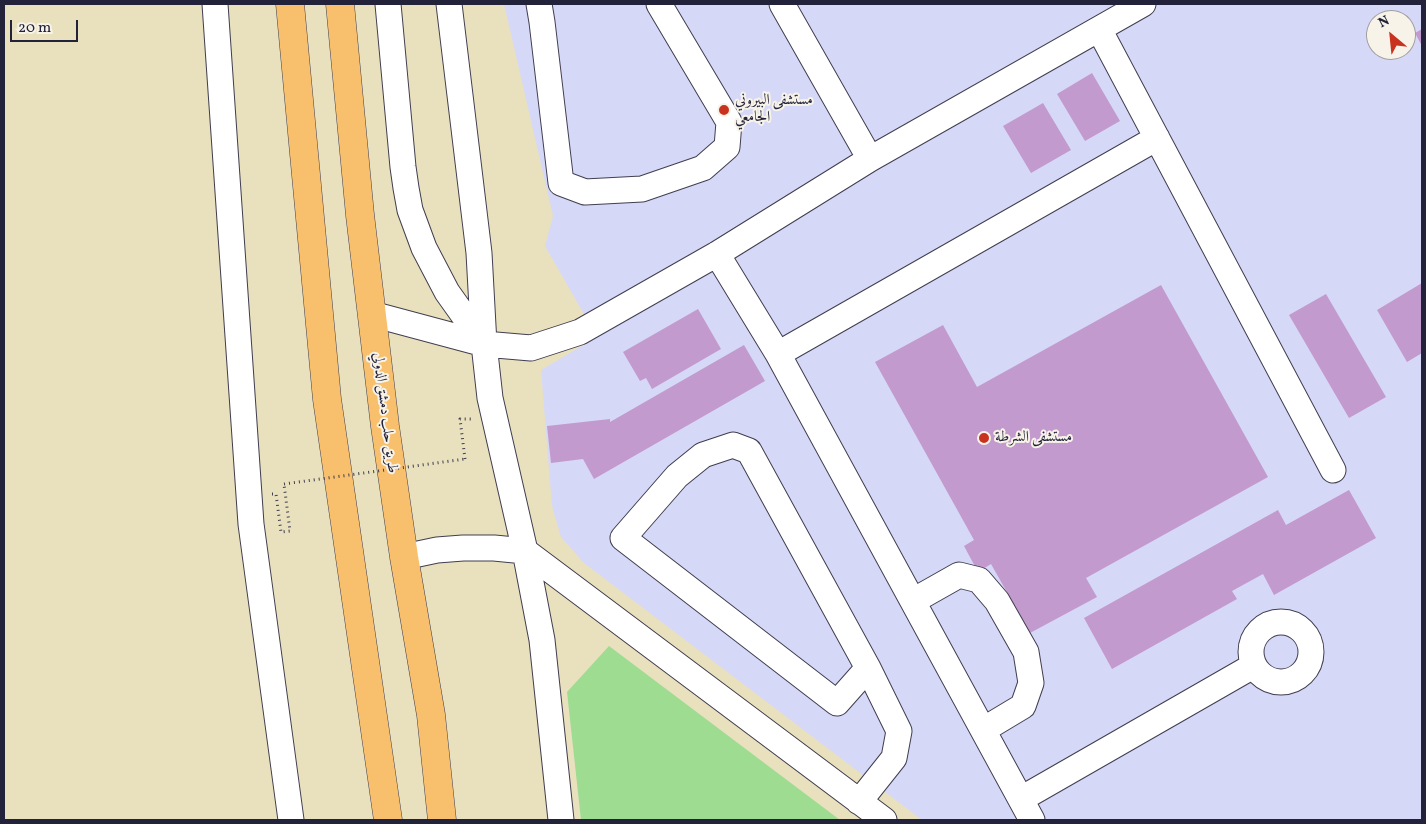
<!DOCTYPE html>
<html>
<head>
<meta charset="utf-8">
<style>
  body { margin:0 }
  #map { position:relative; width:1426px; height:824px; overflow:hidden; background:#e9e0be; font-family:Vollkorn,serif }
  canvas { display:block }
  .frame { position:absolute; inset:0; border:5px solid #22223b; pointer-events:none }
  .north { position:absolute; left:1366px; top:10px; width:50px; height:50px; box-sizing:border-box; background:#f7f3e8; border:1px solid #a29fa3; border-radius:50%; rotate:332deg; font-size:14px; font-weight:700; line-height:20px; text-align:center; color:#22223b }
  .north::after { content:''; display:block; margin:auto; width:18px; height:22px; background:#c8321e; clip-path:polygon(50% 0,100% 100%,50% 72%,0 100%) }
  .scale { position:absolute; left:10px; top:20px; width:68px; height:22px; box-sizing:border-box; border:2px solid #22223b; border-top:0; padding-left:6px; font-size:15px; line-height:18px; white-space:nowrap; color:#22223b; -webkit-text-stroke:4px #f7f3e8; paint-order:stroke }
</style>
</head>
<body>
<div id="map">
<canvas width="1426" height="824"></canvas>
<div class="frame"></div>
<div class="north">N</div>
<div class="scale">20 m</div>
</div>
<script>
const ctx = document.querySelector('canvas').getContext('2d');
ctx.lineJoin = 'round';
function paint(path, color) {
  ctx.fillStyle = color;
  ctx.fill(path, 'evenodd');
}
function poly(rows) {
  const path = new Path2D();
  for (const r of rows) {
    if (r.length === 3) {
      path.moveTo(r[0] + r[2], r[1]);
      path.arc(r[0], r[1], r[2], 0, 2 * Math.PI);
      continue;
    }
    path.moveTo(r[0], r[1]);
    for (let i = 2; i < r.length; i += 2) path.lineTo(r[i], r[i + 1]);
  }
  return path;
}
function stroke(path, color, width, dash) {
  ctx.strokeStyle = color;
  ctx.lineWidth = width;
  ctx.lineCap = dash ? 'butt' : 'round';
  ctx.setLineDash(dash || []);
  ctx.stroke(path);
}
function write(font, color, halo, rows, align = 'center') {
  ctx.font = font + ' Vollkorn,Amiri,serif';
  ctx.lineWidth = 4;
  ctx.setLineDash([]);
  ctx.textBaseline = 'middle';
  ctx.strokeStyle = halo;
  ctx.fillStyle = color;
  for (const [text, x, y, turn = 0] of rows) {
    ctx.save();
    ctx.translate(x, y);
    ctx.rotate((+turn || 0) * Math.PI / 180);
    ctx.textAlign = isNaN(turn) ? turn : align;
    if (halo) ctx.strokeText(text, 0, 0);
    ctx.fillText(text, 0, 0);
    ctx.restore();
  }
}
paint(poly([
  [504,4,1422,4,1422,820,922,820,584,563,561,537,552,506,541,370,597,337,545,246,553,216],
  [1376,20,1406,20,1406,50,1376,50]
]), '#d6d8f8');
paint(poly([
  [609,646,840,820,581,820,567,692]
]), '#9ddc91');
paint(poly([
  [1422,29,1422,46,1415,33],
  [1092,73,1120,121,1085,141,1057,94],
  [1043,103,1071,150,1031,173,1003,126],
  [1422,283,1422,353,1407,362,1377,310],
  [1161,285,1268,477,1086,578,1097,597,1030,633,991,564,978,572,964,546,974,540,875,362,943,325,977,387],
  [1326,294,1386,397,1349,418,1289,315],
  [698,309,721,349,652,389,646,378,640,381,623,352],
  [744,345,765,381,594,479,583,459,551,463,547,426,610,419,610,422],
  [1349,490,1376,538,1274,595,1263,574,1232,591,1237,599,1112,669,1084,618,1278,510,1286,525]
]), '#c39acd');
const minor = poly([
  [215,4,251,524,291,820],
  [388,4,403,167,406,188,410,210,424,248,447,292,484,344],
  [449,4,479,253,484,344,490,398,525,551,542,640,561,820],
  [539,4,542,22,561,183,585,192,642,189,703,168,727,147,729,122,659,4],
  [782,4,870,159],
  [1099,29,1333,470],
  [717,254,778,354,1032,820],
  [372,314,484,344,531,348,580,332,717,254,870,159,1143,4],
  [778,354,1157,138],
  [404,557,437,550,463,548,494,548,525,551,884,820],
  [913,601,959,575,979,580,997,601,1026,652,1031,683,1023,706,983,730],
  [1281,652,30],
  [1021,799,1253,666],
  [859,802,894,758,899,731,868,668,749,451,733,445,703,455,677,476,623,538,837,703,868,668]
]);
const highway = poly([
  [290,4,327,399,388,820],
  [340,4,360,215,385,426,404,557,431,715,442,820]
]);
stroke(minor, '#403e4f', 27);
stroke(highway, '#403e4f', 29);
stroke(poly([
  [465,459,460,419,471,419],
  [272,494,276,494,281,532,290,531,284,484]
]), '#403e4f', 3, [1, 4]);
stroke(minor, '#fff', 25);
stroke(highway, '#f8bf6c', 28);
stroke(poly([
  [284,484,465,459]
]), '#403e4f', 3, [1, 4]);
for (const [x, y, r, color] of [
  [724,110,6,"#c8321e"],
  [984,438,6,"#c8321e"]
]) {
  const dot = new Path2D();
  dot.arc(x, y, r, 0, 2 * Math.PI);
  ctx.fillStyle = color;
  ctx.fill(dot);
  stroke(dot, '#f7f3e8', 2);
}
write('15px', '#22223b', '#f7f3e8', [
  ["مستشفى البيروني",735,101],
  ["الجامعي",735,118],
  ["مستشفى الشرطة",995,438]
], 'left');
write('15px', '#22223b', '#f7f3e8', [
  ["طريق حلب دمشق الدولي",384,413,83]
]);
</script>
</body>
</html>
